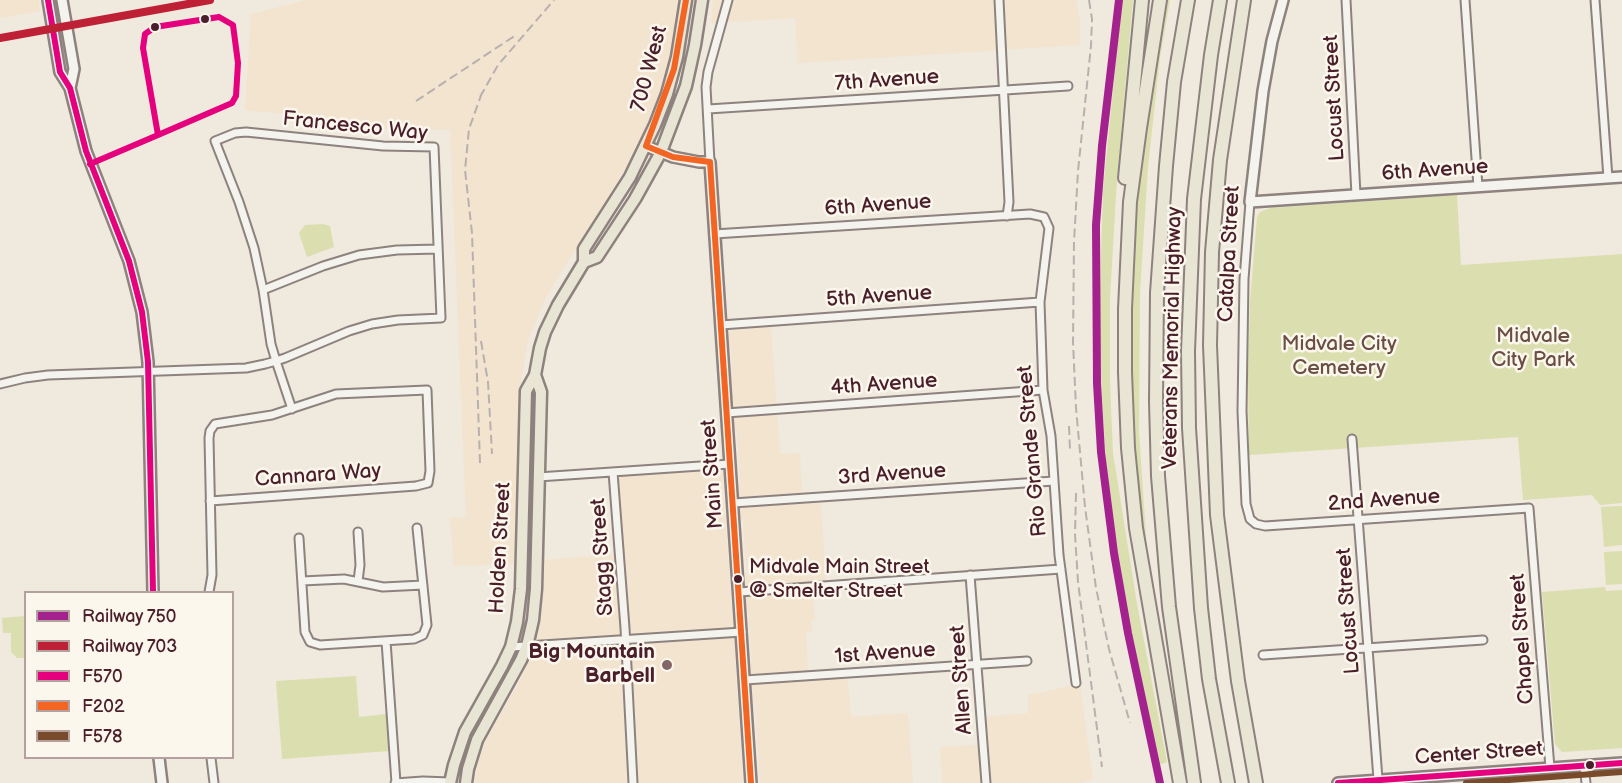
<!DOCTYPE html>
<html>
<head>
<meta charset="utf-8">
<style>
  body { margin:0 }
  #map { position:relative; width:1622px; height:783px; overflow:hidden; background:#f0e9dd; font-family:"Balsamiq Sans",sans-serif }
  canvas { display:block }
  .legend { position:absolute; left:24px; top:591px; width:210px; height:168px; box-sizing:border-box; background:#fbf7ec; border:2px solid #b4a19f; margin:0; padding:8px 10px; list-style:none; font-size:18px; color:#4a1f2b }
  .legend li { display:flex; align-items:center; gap:12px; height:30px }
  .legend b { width:30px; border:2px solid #b4a19f }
</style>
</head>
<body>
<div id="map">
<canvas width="1622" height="783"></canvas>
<ul class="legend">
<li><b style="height:8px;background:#a4228e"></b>Railway 750</li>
<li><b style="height:8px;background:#be2036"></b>Railway 703</li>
<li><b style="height:8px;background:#e5007d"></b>F570</li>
<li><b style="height:8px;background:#f26522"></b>F202</li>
<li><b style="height:8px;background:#7a4b2a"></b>F578</li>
</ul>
</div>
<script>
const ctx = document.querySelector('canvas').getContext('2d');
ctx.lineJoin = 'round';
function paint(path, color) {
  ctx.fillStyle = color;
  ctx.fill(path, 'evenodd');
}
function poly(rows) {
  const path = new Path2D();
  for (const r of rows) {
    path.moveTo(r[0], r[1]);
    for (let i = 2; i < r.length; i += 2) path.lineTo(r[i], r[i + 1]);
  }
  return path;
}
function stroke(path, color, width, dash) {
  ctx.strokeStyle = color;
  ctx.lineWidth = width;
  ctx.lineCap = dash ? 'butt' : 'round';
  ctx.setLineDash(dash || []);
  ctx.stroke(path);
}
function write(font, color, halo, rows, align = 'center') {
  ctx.font = font + ' "Balsamiq Sans",sans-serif';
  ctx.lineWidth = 5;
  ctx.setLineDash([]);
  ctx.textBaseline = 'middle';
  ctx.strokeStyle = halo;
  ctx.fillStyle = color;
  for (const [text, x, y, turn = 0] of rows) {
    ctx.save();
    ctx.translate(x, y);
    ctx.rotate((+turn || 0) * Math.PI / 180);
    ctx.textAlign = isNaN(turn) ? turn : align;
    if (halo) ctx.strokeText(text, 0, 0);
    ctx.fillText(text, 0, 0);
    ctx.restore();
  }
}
paint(poly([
  [0,0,38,0,40,11,0,18],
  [306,0,679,0,676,27,666,76,638,148,546,297,528,340,519,392,515,564,454,566,450,518,466,517,450,130,385,128,384,124,245,110,251,14],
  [713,0,1076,0,1080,21,1080,45,798,63,795,18,711,23],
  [771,327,780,454,800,453,802,493,820,492,827,591,813,592,815,620,811,620,812,631,806,631,808,671,847,669,851,717,908,713,913,783,760,783,756,718,754,701,751,696,749,664,752,661,748,611,745,608,743,577,746,571,743,520,739,518,737,487,740,483,737,433,733,427,729,371,732,368,731,349,728,344,727,334,733,330],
  [718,469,724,472,726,477,723,485,732,611,735,615,738,651,735,655,743,783,475,783,477,767,485,742,520,680,531,656,542,612,545,560,615,554,609,476],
  [1080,684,1093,780,1081,783,942,783,940,747,978,745,976,718,1028,713,1028,695]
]), '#f3e4d0');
paint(poly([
  [1122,0,1133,0,1117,179,1110,298,1110,384,1113,453,1137,604,1167,762,1159,765,1120,578,1108,492,1102,399,1099,319,1103,190],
  [1168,0,1170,0,1160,58,1148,167,1140,293,1139,431,1148,566,1137,499,1133,452,1129,345,1133,238,1138,171,1154,63],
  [1457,195,1461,265,1622,254,1622,503,1600,505,1592,495,1523,500,1518,437,1249,455,1248,374,1250,302,1257,217,1260,212,1270,208],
  [323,224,330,226,334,247,307,257,299,233,305,225],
  [1622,506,1622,545,1604,547,1601,507],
  [1622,551,1622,584,1606,585,1604,552],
  [1605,587,1606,591,1622,590,1622,748,1562,752,1555,744,1542,592],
  [25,616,25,658,17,658,11,652,11,633,3,633,2,618],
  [356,676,359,717,386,714,389,751,282,759,276,681]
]), '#dbdfaf');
const street = poly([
  [999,0,1009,202,1007,216],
  [1346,0,1356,195],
  [1465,0,1478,187],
  [1595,0,1608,178],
  [708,109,1068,86],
  [710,162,706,87,708,72,728,0],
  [1250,202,1244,279,1242,411,1246,504,1250,519,1256,524,1265,526,1529,508,1550,768],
  [714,234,1030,214,1044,217,1049,228,1040,302,1043,390,1051,436,1059,555,1076,683],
  [263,290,323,266,359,255,397,250,438,249],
  [721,325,1040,302],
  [0,384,25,378,48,375,246,368,265,364,276,361,285,358,349,331,372,324,398,320,441,318,434,147,383,146,246,132,235,133,215,141,239,202,254,248,263,290,271,344,276,361,292,409],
  [726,413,1043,390],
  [1352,439,1378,779],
  [613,472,625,628,633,783],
  [538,477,730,464],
  [733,503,1054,481],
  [358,532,360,565,358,581],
  [299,538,305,632,310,642,320,645,414,639,423,635,427,625,417,528],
  [970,575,986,783],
  [302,581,344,579,383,587,423,585],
  [209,592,212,575,209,438,210,431,215,424,272,415,336,394,427,390,430,471,428,483,416,486,210,501],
  [739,592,1061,569],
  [386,641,396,783],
  [511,647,742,632],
  [1263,655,1483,640],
  [745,680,1027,661],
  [211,758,214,783],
  [1584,765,1586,783],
  [395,783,423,781,450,782]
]);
const secondary = poly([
  [48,0,60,72,70,88,86,151,129,261,142,312,148,362,153,592],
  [62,0,74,69,70,88],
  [1283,0,1272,41,1263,91,1250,202,1622,177],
  [646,146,673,157,699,162,710,162,751,783],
  [159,758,162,783],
  [1338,783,1622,763]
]);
const primary = poly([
  [584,262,597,257,635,199,661,152,686,86,695,45,702,0],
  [450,783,454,765,465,732,502,666,511,647,517,622,521,589,526,391,535,375,540,348,545,332,558,305,584,262,584,249,630,177,655,125,667,94,677,57,686,0],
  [466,783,468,769,477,740,521,660,527,646,533,620,536,589,541,392,535,375]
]);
const highway = poly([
  [1160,0,1140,128,1130,202,1125,309,1125,372,1128,448,1136,528,1180,783],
  [1188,0,1174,82,1166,166,1157,293,1156,402,1158,476,1169,607,1194,783],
  [1220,0,1211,55,1194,199,1188,351,1189,428,1201,608,1209,679,1228,783],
  [1244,0,1220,160,1212,252,1210,345,1217,515,1238,681,1256,783],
  [1125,178,1142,0]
]);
stroke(street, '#8d827e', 11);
stroke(secondary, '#8d827e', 14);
stroke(primary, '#8d827e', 15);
stroke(highway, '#8d827e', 16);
stroke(street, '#f5f3ee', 7);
stroke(secondary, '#f5f3ee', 9);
stroke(primary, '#e8e5d5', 10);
stroke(highway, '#e8e5d5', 12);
stroke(poly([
  [1089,0,1092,19,1091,46,1078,171,1074,242,1073,342,1076,408,1085,507,1096,588,1109,649,1130,723],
  [480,97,498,65,554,0],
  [416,101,516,35],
  [481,341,488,382,492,454],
  [1069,426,1070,450],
  [480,463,472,233,465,170,469,129,483,90],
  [1076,493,1075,534,1078,582,1102,767]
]), '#b7b1ae', 2, [9, 4.5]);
stroke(poly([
  [48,0,60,72,70,88,86,151,129,261,142,312,148,362,153,592],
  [219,17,233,25,238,63,236,96,232,103,158,135,143,48,145,34,155,27,219,17],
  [90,164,158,135],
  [1338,783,1622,763]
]), '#e5007d', 6);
stroke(poly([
  [686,0,674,69,646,146,673,157,710,162],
  [710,162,751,783]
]), '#f26522', 6);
stroke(poly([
  [1466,783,1622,772]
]), '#7a4b2a', 6);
stroke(poly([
  [1119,0,1102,146,1096,225,1097,383,1101,452,1114,553,1128,633,1160,783]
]), '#a4228e', 8);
stroke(poly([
  [0,38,210,0]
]), '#be2036', 8);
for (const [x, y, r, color] of [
  [205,19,5,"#4a1f2b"],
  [155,27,5,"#4a1f2b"],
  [738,579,5,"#4a1f2b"],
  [667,665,6,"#846669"],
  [1590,765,5,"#4a1f2b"]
]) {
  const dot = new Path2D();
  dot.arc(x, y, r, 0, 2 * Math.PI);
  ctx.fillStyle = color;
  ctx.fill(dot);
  stroke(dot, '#fbf7ec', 2);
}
write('20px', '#4a1f2b', '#fbf7ec', [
  ["Midvale Main Street",749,568],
  ["@ Smelter Street",749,592]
], 'left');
write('21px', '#4a1f2b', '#fbf7ec', [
  ["700 West",650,69,-75],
  ["7th Avenue",887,81,-4],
  ["Locust Street",1335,98,-93],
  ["Francesco Way",355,127,6],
  ["6th Avenue",1435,171,-4],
  ["6th Avenue",878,206,-4],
  ["Catalpa Street",1230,254,-87],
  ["5th Avenue",879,297,-4],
  ["Veterans Memorial Highway",1173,338,-89],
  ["4th Avenue",884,385,-4],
  ["Rio Grande Street",1033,451,-95],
  ["Main Street",713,474,-94],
  ["3rd Avenue",892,475,-4],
  ["Cannara Way",318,476,-4],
  ["2nd Avenue",1384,501,-4],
  ["Holden Street",501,548,-87],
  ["Stagg Street",603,557,-94],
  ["Locust Street",1349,611,-94],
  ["Chapel Street",1523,639,-94],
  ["1st Avenue",885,654,-4],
  ["Allen Street",962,680,-94],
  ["Center Street",1479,754,-4]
]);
write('21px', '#6a4d43', '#fbf7ec', [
  ["Midvale",1533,337],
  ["City Park",1533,361],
  ["Midvale City",1339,345],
  ["Cemetery",1339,369]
]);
write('bold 21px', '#4a1f2b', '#fbf7ec', [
  ["Big Mountain",655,653],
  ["Barbell",655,677]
], 'right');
</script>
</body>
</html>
